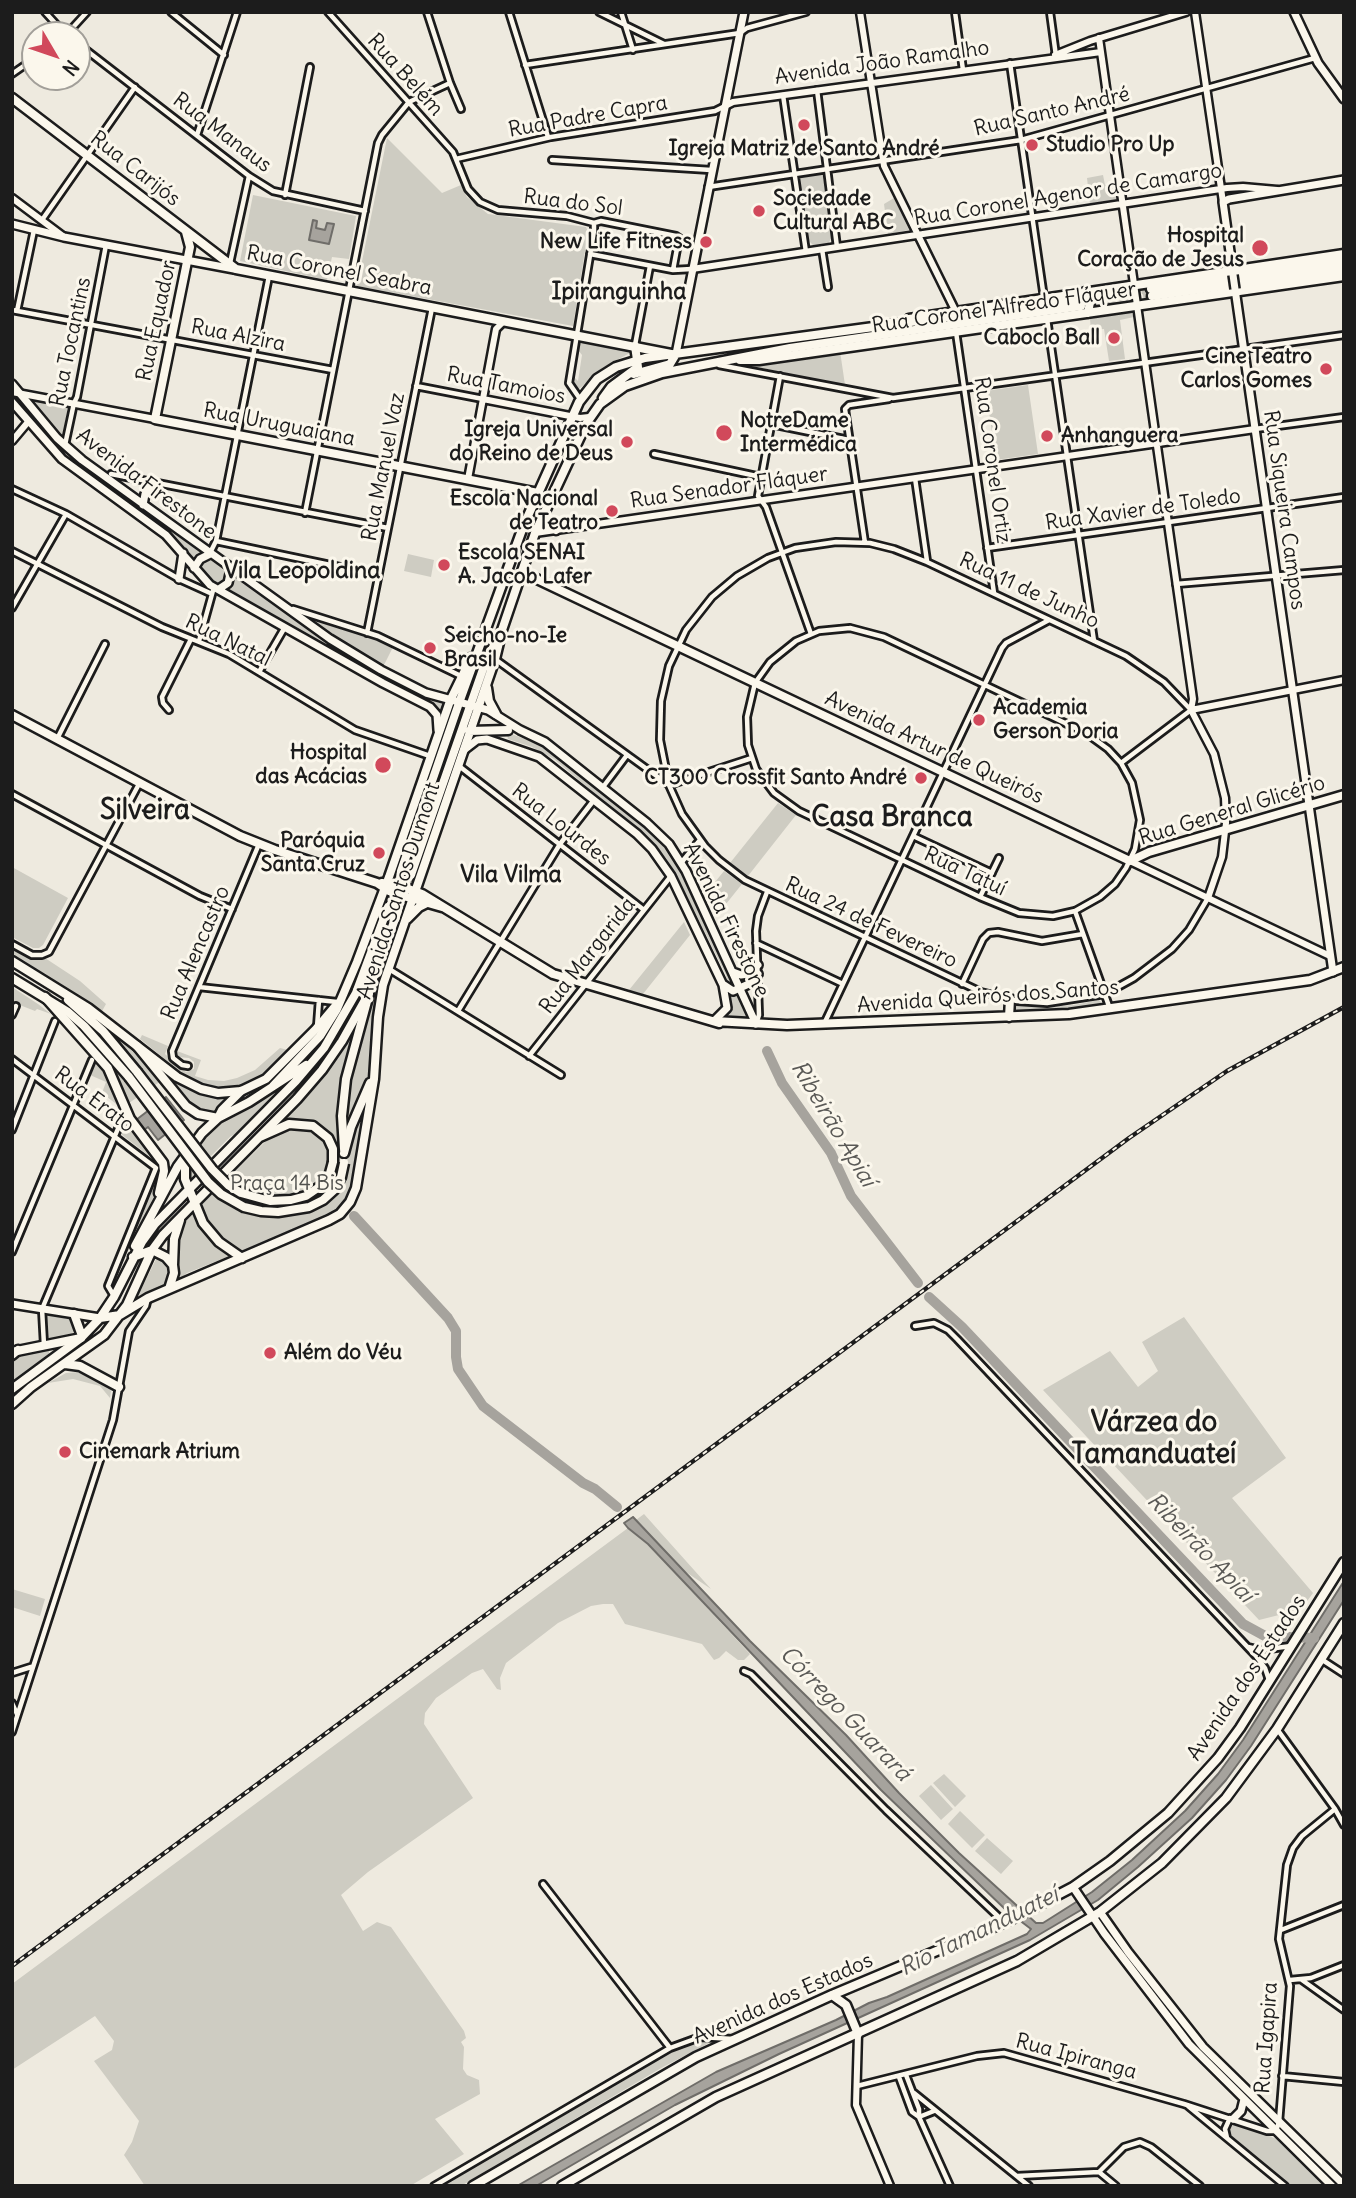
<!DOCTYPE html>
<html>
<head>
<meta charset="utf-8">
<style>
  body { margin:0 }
  #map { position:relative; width:1356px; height:2198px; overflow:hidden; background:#eeeadf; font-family:Delius,sans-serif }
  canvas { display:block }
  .frame { position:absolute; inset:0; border:14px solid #1c1c1c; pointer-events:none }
  .north { position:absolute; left:21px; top:21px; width:70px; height:70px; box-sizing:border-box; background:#fbf7ec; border:2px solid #a29f99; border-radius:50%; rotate:129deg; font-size:19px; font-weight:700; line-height:28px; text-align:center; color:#1c1c1c }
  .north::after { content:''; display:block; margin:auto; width:24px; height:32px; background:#d1495b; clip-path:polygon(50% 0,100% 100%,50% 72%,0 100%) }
</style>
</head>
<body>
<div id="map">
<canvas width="1356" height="2198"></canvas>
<div class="frame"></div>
<div class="north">N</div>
</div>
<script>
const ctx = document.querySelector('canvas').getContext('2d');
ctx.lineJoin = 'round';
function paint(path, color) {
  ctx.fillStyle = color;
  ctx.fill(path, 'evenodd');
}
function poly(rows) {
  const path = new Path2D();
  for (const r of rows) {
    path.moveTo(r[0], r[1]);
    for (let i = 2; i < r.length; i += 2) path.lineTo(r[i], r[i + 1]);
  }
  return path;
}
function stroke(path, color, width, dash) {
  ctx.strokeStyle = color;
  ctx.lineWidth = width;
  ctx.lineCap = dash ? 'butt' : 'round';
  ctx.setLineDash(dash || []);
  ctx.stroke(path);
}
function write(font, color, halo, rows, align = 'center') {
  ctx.font = font + ' Delius,sans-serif';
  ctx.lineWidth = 6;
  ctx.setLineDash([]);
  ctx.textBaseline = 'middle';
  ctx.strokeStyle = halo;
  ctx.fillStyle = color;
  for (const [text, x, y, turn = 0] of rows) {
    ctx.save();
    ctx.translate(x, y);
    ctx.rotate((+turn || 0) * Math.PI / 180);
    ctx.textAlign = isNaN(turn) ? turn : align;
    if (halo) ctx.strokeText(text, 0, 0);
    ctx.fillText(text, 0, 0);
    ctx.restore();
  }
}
paint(poly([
  [387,138,442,193,461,185,467,197,488,214,586,227,588,232,573,326,357,286],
  [819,173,823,176,832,237,828,244,814,246,808,240,799,179,801,176],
  [1103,175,1105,185,1114,183,1117,199,1090,204,1087,178],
  [253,195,356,216,349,259,332,257,327,280,240,261],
  [894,198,909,230,888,234,884,204],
  [1131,312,1134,317,1120,320,1125,359,1109,361,1104,329,1091,330,1090,319],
  [588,341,628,350,630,353,602,368,578,390,573,383,574,377,578,381,582,355,578,350,580,344],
  [840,351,845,385,751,366,823,357],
  [1028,385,1038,454,996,460,986,391],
  [20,399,47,432,79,463,171,529,201,551,202,554,194,560,173,535,75,463,49,439,19,402],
  [33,400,68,407,63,435,61,435,55,430],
  [408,554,434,560,431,577,404,571],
  [207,558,227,571,227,581,221,584,212,581,200,568,201,562],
  [235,576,336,647,398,683,446,703,440,717,430,703,373,673,229,589],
  [311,619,372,638,393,647,383,667,337,639],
  [509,733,535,743,556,756,645,828,662,845,687,883,736,985,736,988,729,988,726,975,679,880,666,858,652,842,554,759,532,747,508,739,507,734],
  [778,803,796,815,748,876,730,863],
  [12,867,68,898,43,945,39,948,33,948,12,937],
  [724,871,742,884,718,914,707,892],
  [684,922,690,935,643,994,629,990],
  [12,946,33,957,45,958,80,981,106,1004,101,1013,12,956],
  [382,978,369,1077,364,1092,347,1122,345,1097,356,1046],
  [12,987,38,1004,51,1014,37,1009,35,1011,12,1002],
  [739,994,749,1016,746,1019,726,1019,724,1018,731,1007,731,996],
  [1099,1000,1101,1002,1099,1006,1077,1009,1018,1011,1015,1008,1017,1005,1047,1007,1074,1005],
  [105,1024,138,1051,161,1081,129,1103,107,1060,84,1032,131,1086,146,1075],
  [322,1027,310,1043,283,1071,259,1091,224,1111,208,1112,196,1108,165,1072,184,1084,240,1094,251,1091,279,1074],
  [358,1027,340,1122,340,1163,347,1163,350,1140,369,1090,351,1192,340,1208,318,1221,244,1252,233,1248,222,1241,204,1219,201,1205,271,1136,286,1127,314,1130,335,1146,325,1128,317,1124,295,1119,283,1120,324,1074],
  [142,1035,168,1046,165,1054,186,1072,194,1069,194,1062,189,1058,178,1057,176,1054,177,1051,201,1060,195,1076,208,1080,224,1081,237,1078,255,1070,280,1048,292,1051,265,1076,241,1087,221,1089,192,1081,140,1039],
  [92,1051,109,1078,122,1104,120,1107,102,1093,106,1082,90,1075,96,1061,90,1055],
  [283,1084,285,1086,237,1134,231,1136,208,1159,207,1165,191,1180,189,1180,187,1165,190,1155,202,1138,214,1127],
  [126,1120,158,1161,160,1167,160,1175,156,1192,113,1283,110,1285,160,1170,157,1162,121,1134],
  [193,1213,209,1238,232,1255,187,1273,181,1278,178,1273,177,1242,183,1222],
  [158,1255,169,1267,171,1274,168,1282,164,1286,138,1296],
  [46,1314,73,1320,75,1328,71,1336,47,1340,43,1317],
  [1184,1317,1286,1458,1232,1498,1313,1593,1305,1604,1291,1612,1259,1620,1112,1463,1119,1455,1108,1444,1100,1451,1043,1390,1110,1351,1138,1387,1158,1371,1142,1342],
  [45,1350,49,1351,49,1356,12,1383,12,1360,21,1355],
  [78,1372,109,1388,111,1391,110,1398,100,1386,73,1379,48,1383,66,1373],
  [644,1514,711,1589,677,1566,644,1531,636,1520],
  [628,1528,643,1539,750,1654,744,1660,738,1660,726,1651,719,1658,714,1660,702,1644,625,1624,613,1604,603,1604,591,1606,558,1623,506,1663,500,1678,501,1690,497,1689,483,1669,472,1673,436,1698,425,1713,424,1724,473,1798,368,1872,341,1895,363,1931,377,1922,391,1927,464,2031,466,2038,461,2042,464,2047,463,2069,467,2075,479,2080,480,2094,435,2119,464,2154,410,2186,145,2186,124,2155,132,2142,139,2121,94,2061,112,2050,114,2041,95,2016,12,2070,12,1984],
  [12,1589,45,1599,40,1616,12,1607],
  [944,1774,966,1796,955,1807,933,1783],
  [931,1785,953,1809,941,1820,919,1796],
  [960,1811,985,1835,972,1848,948,1824],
  [987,1838,1013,1861,1001,1874,975,1851],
  [715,2040,663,2067,461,2186,442,2186,677,2048,699,2041],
  [1237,2123,1279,2140,1327,2186,1291,2186,1229,2136,1229,2127]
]), '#ceccc2');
const water = poly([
  [313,220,317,221,316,228,325,230,327,223,334,224,329,244,309,240,313,220],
  [166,1097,184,1120,158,1140,148,1127,144,1130,136,1120,166,1097],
  [633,1517,750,1641,846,1735,899,1793,959,1853,1036,1923,1043,1923,1092,1892,1132,1860,1185,1811,1218,1774,1243,1740,1344,1581,1344,1600,1251,1746,1226,1780,1192,1818,1138,1867,1098,1900,1030,1940,779,2054,675,2105,536,2186,517,2186,716,2072,836,2020,869,2003,887,1997,1027,1934,1031,1929,1006,1910,881,1790,648,1544,628,1528,624,1523,633,1517]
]);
paint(water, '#a6a39d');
stroke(water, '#6f6d69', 2);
stroke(poly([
  [767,1051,782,1083,831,1153,851,1196,918,1283],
  [354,1216,448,1318,456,1331,456,1357,458,1369,483,1406,583,1483,595,1489,617,1507],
  [929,1297,962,1327,1243,1624,1265,1636,1314,1638]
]), '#a6a39d', 10);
stroke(poly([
  [1082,299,1151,289],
  [1084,306,1152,296],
  [388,907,401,871],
  [398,911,411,875]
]), '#c4c1b8', 8, [8, 4]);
const minor = poly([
  [45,12,66,35],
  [171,12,224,55],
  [328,12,453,152,468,189,480,202,498,210,567,216,594,223,601,221,676,236,679,238,673,270],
  [427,12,450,83,461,109],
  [509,12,548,137],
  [599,12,664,44],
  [621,12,633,50],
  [955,12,963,70],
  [1050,12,1056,56],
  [66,35,87,12],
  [77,43,249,176,273,191,365,211],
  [1010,63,1044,298],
  [525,65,740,33,747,28,806,12],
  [12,74,35,58],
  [817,90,837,247],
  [783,95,806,252],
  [197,135,237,12],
  [456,159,551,137,715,111,725,106],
  [552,160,711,170],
  [708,187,1021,140,1315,58],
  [285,195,310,67],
  [42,220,135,87],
  [822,249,828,287],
  [590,254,673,270,692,269],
  [230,263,249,176],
  [12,310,333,370],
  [17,311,34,230],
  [1047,319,1094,641],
  [956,332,994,593],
  [635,345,650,266],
  [719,365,893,398,1344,335],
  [780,376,758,496,766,507,811,634],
  [416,386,483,399],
  [580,399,569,383,594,231,594,223],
  [771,424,849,440],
  [1255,429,1344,417],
  [65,445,74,403,77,397,106,245],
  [654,454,761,477],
  [111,474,388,528],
  [915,478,927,561],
  [12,489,66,514,179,579,210,593],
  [305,513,378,143,382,135,409,102,450,83],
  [216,541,378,575],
  [865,543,845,409,849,405,889,399],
  [987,548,1344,497],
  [12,551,162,627,229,654,355,730,430,756],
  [210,553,216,541,269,276],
  [1176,584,1344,570],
  [12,608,66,514],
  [293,609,378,636,461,676],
  [850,628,884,637,1086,733,1108,749,1121,763,1132,783,1140,820,1135,849,1126,868,1115,884,1100,897,1075,911,1053,916,1019,913,980,897,799,811,774,793,756,769,748,745,747,717,755,683,770,662,796,641,819,631,850,628],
  [367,633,432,308],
  [199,641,214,587],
  [495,659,669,785,752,758],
  [259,672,285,627],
  [169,710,163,703,162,697,191,639],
  [57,739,105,644],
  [1121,763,1191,710,1164,682,1126,656,927,562,894,549,870,543,836,542,795,548,768,558,737,576,712,597,686,630,669,666,661,701,660,740,669,785,682,814,705,846,719,860,745,880,981,992,1017,1001,1047,1003,1105,994,1134,978,1172,949,1189,930,1208,898],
  [459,766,644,910],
  [603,787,627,755],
  [12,794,200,896,232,909],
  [913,836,992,873],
  [681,863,700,840],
  [980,897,999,858],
  [1075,911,1110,1009],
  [756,943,843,984],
  [12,944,32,955,42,955,49,952,139,784],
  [389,969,561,1075],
  [962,984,983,939,989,933,998,932,1042,941,1083,934],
  [199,987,337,1002],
  [458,1011,560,844,594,800],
  [12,1015,16,1006],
  [756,1024,759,1015,756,931,758,916,767,892],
  [824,1024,1002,648,1006,643,1049,620],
  [317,1027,319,1000],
  [529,1056,671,876],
  [12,1059,156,1168,108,1286,114,1296],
  [188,1066,182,1065,173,1058,172,1051,259,844],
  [12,1130,55,1021],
  [12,1252,92,1060],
  [915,1326,934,1323,948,1330,957,1339,1256,1656,1265,1668,1269,1680],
  [44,1345,42,1309,125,1112],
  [1248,1647,1261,1650,1291,1646],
  [1321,1659,1344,1674],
  [744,1671,751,1674,886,1810,1004,1922],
  [12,1673,31,1667],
  [12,1703,17,1714],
  [1277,1729,1335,1809,1344,1825],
  [12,1732,113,1420,129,1331,146,1306,148,1298],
  [543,1884,670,2048],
  [1281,1930,1344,1905],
  [1290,1980,1311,1978,1344,1965],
  [1302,1980,1344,2010],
  [906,2075,919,2109,919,2117],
  [1282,2076,1344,2082],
  [899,2077,912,2112,919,2117,950,2186],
  [857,2086,977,2056,1004,2053,1184,2104,1267,2131,1276,2131,1279,2122,1290,1986,1279,1939,1287,1865,1293,1848,1302,1836,1335,1809],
  [914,2093,1029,2186],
  [1188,2106,1285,2186],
  [919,2117,934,2111],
  [1227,2138,1225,2129,1230,2118],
  [1099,2172,1116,2186],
  [1017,2176,1099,2172,1124,2147,1140,2142,1151,2147,1200,2186],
  [434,2186,670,2048,700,2037,733,2039]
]);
const tertiary = poly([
  [860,12,884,166,955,310],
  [1195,12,1223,202],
  [1099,38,1193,699,1191,710],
  [1055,55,1090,41,1186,12],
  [725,106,733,102,1101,52],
  [12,198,64,237],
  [692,269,1227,188,1243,187,1277,190],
  [12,392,155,419],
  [483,399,580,418,589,417],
  [12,441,28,422],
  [468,479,496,329,504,321],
  [535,533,1255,429],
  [1191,710,1214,754,1225,798,1226,823,1222,857,1208,898],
  [1191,710,1344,680],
  [1130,861,1330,956],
  [858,2034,856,2105,890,2186]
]);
const secondary = poly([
  [1294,12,1318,63,1344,99],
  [12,224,64,237,234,269],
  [1233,273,1223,202,1229,199,1344,180],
  [1235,289,1333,972],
  [676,354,744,12],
  [12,384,57,438,82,460,330,639,381,670,426,693,488,710,520,730,545,742,647,823,669,844,686,871,756,1024],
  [12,402,62,459,166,535,210,585,383,683,430,707,437,715,438,730],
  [143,505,145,494,155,483],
  [194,568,200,559,210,554],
  [179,579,183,553],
  [219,589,228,583,231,569],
  [464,750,477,740,487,739,539,757,637,834,652,849,671,876,723,985,727,1008,714,1021],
  [733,972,741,975,748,974,758,965],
  [724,985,733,991,751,983,758,974],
  [12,1304,100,1318],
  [1073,1887,1104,1933,1189,2044,1332,2186],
  [1100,1912,1128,1952,1203,2047,1344,2185],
  [1233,2119,1241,2111,1244,2099]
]);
const primary = poly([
  [12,98,236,269,671,354],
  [186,232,190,247,155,419,538,493],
  [1085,292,1090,302,1088,313],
  [909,319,1344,254],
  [740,360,759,360,1344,276],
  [522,572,1130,861,1149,852,1344,795],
  [12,715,240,836,275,850,377,883,389,891,407,897,442,907],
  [382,883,403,887,422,894,553,974,719,1023],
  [12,961,88,1008,177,1077,201,1089,218,1093,241,1091,266,1079,316,1029,337,1004],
  [12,978,68,1012,84,1026,129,1077],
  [68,1000,103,1031,137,1072],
  [1009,1017,1010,999],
  [714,1021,787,1025,1069,1014,1310,980,1344,967],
  [262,1136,289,1124,313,1126,328,1138,333,1149,333,1162],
  [344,1149,342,1116,346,1079,369,994],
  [12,1352,81,1338]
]);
const trunk = poly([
  [1151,289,1344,261],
  [1152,296,1344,269],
  [634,374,670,364,676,354],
  [603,398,611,387,638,367,635,346],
  [543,517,556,530],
  [487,688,489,701,496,714],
  [469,731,508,730],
  [401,871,459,703,523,527,579,402,597,379,616,367,645,358,1080,299],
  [411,875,483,669,496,641],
  [407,919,419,907,427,903],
  [45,997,108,1068,130,1119,163,1163,164,1171,159,1193],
  [137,1046,186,1106,198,1114,218,1118],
  [273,1086,320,1036,337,1009,357,962,389,877,450,701,471,658],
  [218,1118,222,1110,241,1091],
  [344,1153,351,1127,370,1083],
  [185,1158,185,1179,203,1223,219,1242,242,1258],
  [135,1246,178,1166,202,1133,218,1118,249,1102,306,1065],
  [133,1257,152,1250,166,1257,173,1265,174,1273,169,1289],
  [173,1265,174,1239,180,1220],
  [74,1314,82,1336],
  [100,1318,120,1315,148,1298,329,1220,340,1214,350,1202,356,1188,374,1079,378,1017,383,985,495,659,502,630,535,533,586,424,600,404,625,386,662,373,790,348,1081,306],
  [12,1355,18,1350],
  [65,1364,80,1366,119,1387],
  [12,1389,81,1338,100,1318,114,1297,142,1242,155,1224,296,1081,324,1048,356,993,388,907],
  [12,1404,31,1387,104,1335,127,1305,152,1250,163,1235,297,1099,322,1070,342,1041,365,1000,398,911],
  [832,1995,846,2005,858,2034],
  [473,2186,696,2057,832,1995,1010,1920,1073,1887,1110,1861,1168,1813,1218,1758,1240,1728,1344,1562],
  [562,2186,716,2097,1017,1961,1100,1912,1162,1863,1226,1798,1277,1729,1344,1623]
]);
stroke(minor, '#1c1c1c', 10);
stroke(tertiary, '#1c1c1c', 11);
stroke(secondary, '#1c1c1c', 12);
stroke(primary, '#1c1c1c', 13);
stroke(trunk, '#1c1c1c', 13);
stroke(minor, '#fbf7ec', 4.5);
stroke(tertiary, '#fbf7ec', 6);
stroke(secondary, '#fbf7ec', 7);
stroke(primary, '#fbf7ec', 8);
stroke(trunk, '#fbf7ec', 8);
const rail = poly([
  [12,1966,1129,1138,1227,1071,1344,1007]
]);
stroke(rail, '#1c1c1c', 4.5);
stroke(rail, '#fbf7ec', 2, [5]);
const secondaryBridge = poly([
  [1233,275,1235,289]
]);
const primaryBridge = poly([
  [137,1072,212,1169,228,1185,241,1193,270,1201,291,1200,306,1196,325,1183,330,1173,333,1162],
  [129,1077,208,1182,221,1194,244,1207,261,1211,278,1212,309,1207,323,1200,334,1190,341,1177,344,1163]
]);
stroke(secondaryBridge, '#1c1c1c', 12, []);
stroke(primaryBridge, '#1c1c1c', 13, []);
stroke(secondaryBridge, '#fbf7ec', 7);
stroke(primaryBridge, '#fbf7ec', 8);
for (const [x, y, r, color] of [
  [804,125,7,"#d1495b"],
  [1032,145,7,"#d1495b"],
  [759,211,7,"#d1495b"],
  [706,242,7,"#d1495b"],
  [1260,248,9,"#d1495b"],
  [1114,338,7,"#d1495b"],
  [1326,369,7,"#d1495b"],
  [724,433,9,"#d1495b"],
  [1047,436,7,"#d1495b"],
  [627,442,7,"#d1495b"],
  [612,511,7,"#d1495b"],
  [444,565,7,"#d1495b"],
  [430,648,7,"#d1495b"],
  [979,720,7,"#d1495b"],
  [383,765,9,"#d1495b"],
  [921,778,7,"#d1495b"],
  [379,853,7,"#d1495b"],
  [270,1353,7,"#d1495b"],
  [65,1452,7,"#d1495b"]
]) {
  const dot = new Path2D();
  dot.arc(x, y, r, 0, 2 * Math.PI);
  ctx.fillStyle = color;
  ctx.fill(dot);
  stroke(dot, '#fbf7ec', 2.5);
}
write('21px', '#1c1c1c', '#fbf7ec', [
  ["Avenida João Ramalho",882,63,-8],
  ["Rua Belém",405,75,48],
  ["Rua Santo André",1052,112,-13],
  ["Rua Padre Capra",588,117,-10],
  ["Rua Manaus",222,133,37],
  ["Rua Carijós",135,169,38],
  ["Rua Coronel Agenor de Camargo",1068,195,-9],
  ["Rua do Sol",573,203,7],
  ["Rua Coronel Seabra",339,271,11],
  ["Rua Coronel Alfredo Fláquer",1004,308,-8],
  ["Rua Equador",157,321,-78],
  ["Rua Alzira",238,336,11],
  ["Rua Tocantins",71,342,-78],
  ["Rua Tamoios",506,386,11],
  ["Rua Uruguaiana",279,425,11],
  ["Rua Coronel Ortiz",992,460,82],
  ["Rua Manuel Vaz",384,467,-79],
  ["Avenida Firestone",146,484,37],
  ["Rua Senador Fláquer",729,488,-8],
  ["Rua Xavier de Toledo",1143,510,-8],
  ["Rua Siqueira Campos",1284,510,82],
  ["Rua 11 de Junho",1029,591,25],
  ["Rua Natal",228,641,26],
  ["Avenida Artur de Queirós",934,748,25],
  ["Rua General Glicério",1232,811,-17],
  ["Rua Lourdes",561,825,38],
  ["Rua Tatuí",965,872,25],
  ["Avenida Santos Dumont",399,891,-72],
  ["Avenida Firestone",726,920,64],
  ["Rua 24 de Fevereiro",871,923,25],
  ["Rua Alencastro",196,953,-67],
  ["Rua Margarida",588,956,-52],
  ["Avenida Queirós dos Santos",988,997,-4],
  ["Rua Erato",94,1100,37],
  ["Avenida dos Estados",1247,1678,-56],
  ["Avenida dos Estados",783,1999,-24],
  ["Rua Igapira",1267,2038,-86],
  ["Rua Ipiranga",1076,2057,15]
]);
write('bold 21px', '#1c1c1c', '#fbf7ec', [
  ["Studio Pro Up",1046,145],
  ["Igreja Matriz de Santo André",804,149,"center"],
  ["Sociedade",773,199],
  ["Cultural ABC",773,223],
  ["Hospital",1244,236,"right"],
  ["Coração de Jesus",1244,260,"right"],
  ["New Life Fitness",692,242,"right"],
  ["Caboclo Ball",1100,338,"right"],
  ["Cine Teatro",1312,357,"right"],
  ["Carlos Gomes",1312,381,"right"],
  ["NotreDame",740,421],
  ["Intermédica",740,445],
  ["Igreja Universal",613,430,"right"],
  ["do Reino de Deus",613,454,"right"],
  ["Anhanguera",1061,436],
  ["Escola Nacional",598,499,"right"],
  ["de Teatro",598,523,"right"],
  ["Escola SENAI",458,553],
  ["A. Jacob Lafer",458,577],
  ["Seicho-no-Ie",444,636],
  ["Brasil",444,660],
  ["Academia",993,708],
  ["Gerson Doria",993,732],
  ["Hospital",367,753,"right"],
  ["das Acácias",367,777,"right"],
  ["CT300 Crossfit Santo André",907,778,"right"],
  ["Paróquia",365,841,"right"],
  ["Santa Cruz",365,865,"right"],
  ["Além do Véu",284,1353],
  ["Cinemark Atrium",79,1452]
], 'left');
write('21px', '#51514e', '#fbf7ec', [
  ["Praça 14 Bis",287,1184]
]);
write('bold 23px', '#1c1c1c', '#fbf7ec', [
  ["Ipiranguinha",619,292],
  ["Vila Leopoldina",302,571],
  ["Vila Vilma",511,875]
]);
write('italic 23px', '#5a5956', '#fbf7ec', [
  ["Ribeirão Apiaí",833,1124,59],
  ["Ribeirão Apiaí",1200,1548,46],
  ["Córrego Guarará",845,1714,46],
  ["Rio Tamanduateí",979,1932,-26]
]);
write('bold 28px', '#1c1c1c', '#fbf7ec', [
  ["Silveira",145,811],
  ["Casa Branca",892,818],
  ["Várzea do",1154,1423],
  ["Tamanduateí",1154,1455]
]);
</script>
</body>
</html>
